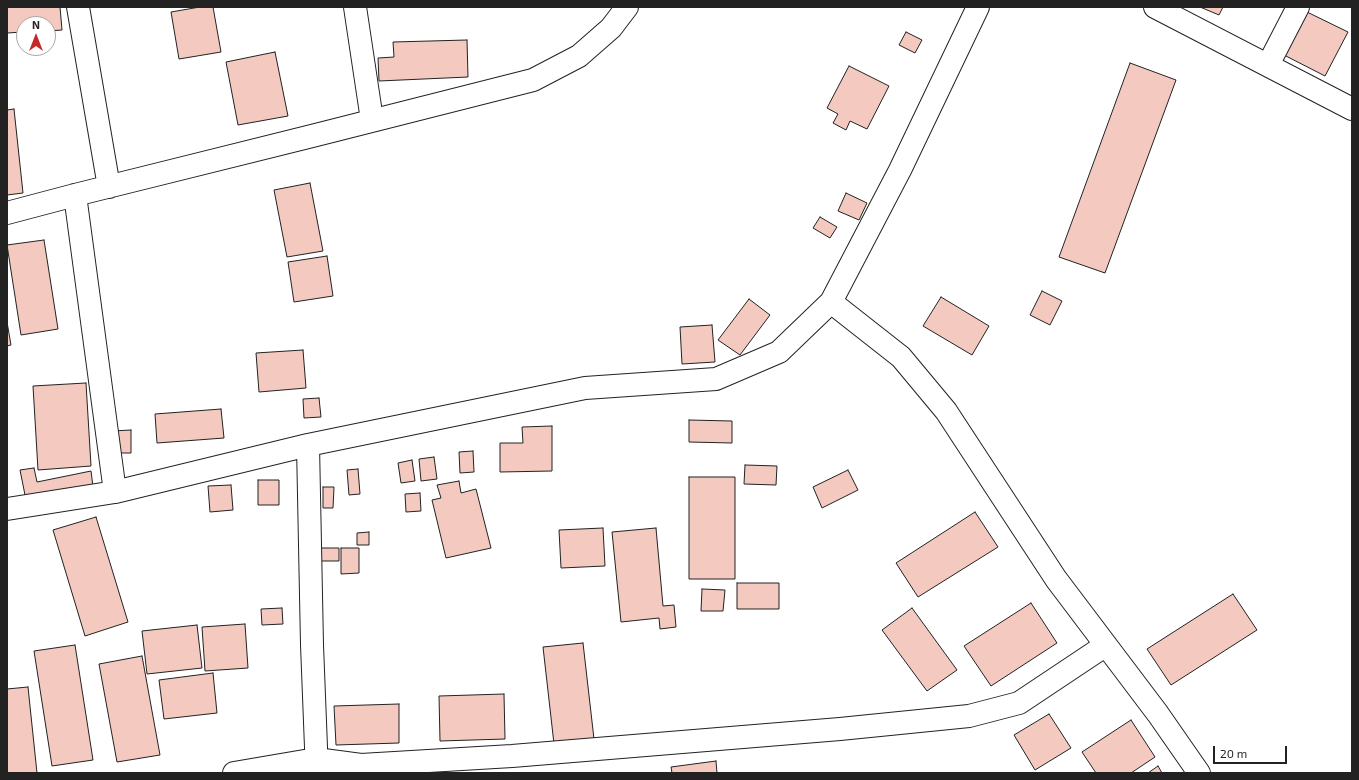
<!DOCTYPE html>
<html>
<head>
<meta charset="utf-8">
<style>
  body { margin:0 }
  #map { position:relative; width:1359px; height:780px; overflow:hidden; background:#fff; font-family:"Exo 2",sans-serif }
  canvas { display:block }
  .frame { position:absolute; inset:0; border:8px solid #222; pointer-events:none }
  .north { position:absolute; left:16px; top:16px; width:40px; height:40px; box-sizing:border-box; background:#fff; border:1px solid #a7a7a7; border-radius:50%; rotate:0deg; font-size:11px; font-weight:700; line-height:16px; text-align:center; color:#222 }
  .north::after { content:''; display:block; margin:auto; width:14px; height:18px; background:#c62828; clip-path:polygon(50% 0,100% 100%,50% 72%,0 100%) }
  .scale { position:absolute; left:1213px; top:746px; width:74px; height:18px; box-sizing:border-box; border:2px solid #222; border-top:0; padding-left:5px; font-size:12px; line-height:14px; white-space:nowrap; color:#222; -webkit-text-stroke:3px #fff; paint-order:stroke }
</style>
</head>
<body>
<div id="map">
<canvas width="1359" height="780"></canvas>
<div class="frame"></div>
<div class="north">N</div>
<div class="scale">20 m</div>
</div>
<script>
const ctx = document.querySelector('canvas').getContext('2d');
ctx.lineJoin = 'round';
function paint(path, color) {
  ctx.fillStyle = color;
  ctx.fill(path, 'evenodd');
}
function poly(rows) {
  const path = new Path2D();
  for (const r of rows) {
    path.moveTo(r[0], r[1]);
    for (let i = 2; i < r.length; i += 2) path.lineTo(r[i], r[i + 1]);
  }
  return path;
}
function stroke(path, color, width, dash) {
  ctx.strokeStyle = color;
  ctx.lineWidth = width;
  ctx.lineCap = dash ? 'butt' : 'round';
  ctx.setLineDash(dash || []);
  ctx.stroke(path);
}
const building = poly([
  [7,7,60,7,62,30,48,31,48,24,24,24,24,32,7,33,7,7],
  [200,7,213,7,221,52,179,59,171,12,200,7],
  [1200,7,1223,7,1219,15,1200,7],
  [1307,12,1348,32,1325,76,1284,55,1307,12],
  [906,32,922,40,915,53,899,45,906,32],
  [467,40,468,77,379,81,378,58,394,57,393,42,467,40],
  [275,52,288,116,238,125,226,62,275,52],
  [1130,63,1176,80,1105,273,1059,257,1130,63],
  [849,66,889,86,867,129,850,121,846,130,833,123,838,114,827,108,849,66],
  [14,109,23,193,7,195,7,110,14,109],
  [310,183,323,251,287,257,274,190,310,183],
  [846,193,867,203,859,220,838,211,846,193],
  [820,217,837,227,830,238,813,228,820,217],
  [44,240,58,329,21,335,7,245,44,240],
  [327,256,333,296,294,302,288,262,327,256],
  [1042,291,1062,301,1050,325,1030,315,1042,291],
  [941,297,989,326,972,355,923,326,941,297],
  [749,299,770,315,740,355,718,340,749,299],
  [7,322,11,345,7,346,7,322],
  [712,325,715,362,682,364,680,327,712,325],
  [303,350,306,388,259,392,256,353,303,350],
  [86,383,91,466,38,470,33,386,86,383],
  [319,398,321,417,304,418,303,399,319,398],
  [221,409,224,438,157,443,155,414,221,409],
  [689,420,732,421,732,443,689,442,689,420],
  [552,426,552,471,500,472,500,443,523,443,522,427,552,426],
  [131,430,131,453,113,453,113,431,131,430],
  [473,451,474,472,460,473,459,452,473,451],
  [434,457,437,479,421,481,419,459,434,457],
  [412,460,415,481,401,483,398,463,412,460],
  [745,465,777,466,776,485,744,484,745,465],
  [34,468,37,482,91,471,93,487,26,500,20,470,34,468],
  [358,469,360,494,349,495,347,470,358,469],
  [848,470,858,490,822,508,813,487,848,470],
  [689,477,735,477,735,579,689,579,689,477],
  [258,480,279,480,279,505,258,505,258,480],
  [459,481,461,493,476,489,491,548,446,558,432,500,441,498,437,485,459,481],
  [231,485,233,510,210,512,208,486,231,485],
  [323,487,334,487,333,508,323,508,323,487],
  [420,493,421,511,406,512,405,494,420,493],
  [975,512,998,547,918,597,896,563,975,512],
  [96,517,128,622,85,636,53,530,96,517],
  [603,528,605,566,561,568,559,530,603,528],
  [656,528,663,606,674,605,676,627,660,629,659,618,621,622,612,532,656,528],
  [369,532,369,545,357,545,357,533,369,532],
  [321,548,339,548,339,561,321,561,321,548],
  [341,548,359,548,359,573,341,574,341,548],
  [737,583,779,583,779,609,737,609,737,583],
  [702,589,725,590,723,611,701,611,702,589],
  [1233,594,1257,630,1171,685,1147,649,1233,594],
  [1031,603,1057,643,991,686,964,646,1031,603],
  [282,608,283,624,262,625,261,609,282,608],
  [912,608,957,670,927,691,882,630,912,608],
  [245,624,248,668,205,671,202,627,245,624],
  [197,625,202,668,147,674,142,631,197,625],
  [583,643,594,739,554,744,543,647,583,643],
  [75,645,93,760,52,766,34,651,75,645],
  [142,656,160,755,117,762,99,664,142,656],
  [213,673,217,713,164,719,159,680,213,673],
  [28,687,37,773,7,773,7,689,28,687],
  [504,694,505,739,440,741,439,696,504,694],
  [399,704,399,743,336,745,334,706,399,704],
  [1049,714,1071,748,1035,770,1014,735,1049,714],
  [1131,720,1155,757,1131,773,1096,773,1082,752,1131,720],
  [716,761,717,773,672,773,671,767,716,761],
  [1158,766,1162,773,1148,773,1158,766]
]);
paint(building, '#f3c9c0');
stroke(building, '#222', 1);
const street = poly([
  [78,7,109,187],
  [355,7,372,120],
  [1155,7,1352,109],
  [1268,65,1298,7],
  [75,195,115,492],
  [7,213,75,195,312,136,533,80,579,56,611,28,627,7],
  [831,302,901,357,946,411,1056,579,1158,714,1199,773],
  [308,445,312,645,317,773],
  [7,509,115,492,308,445,585,388,716,379,779,352,831,302,900,170,978,7],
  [234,773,316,759,361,765,512,756,840,729,969,716,1019,703,1106,645]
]);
stroke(street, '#222', 24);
stroke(street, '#fff', 22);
</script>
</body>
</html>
